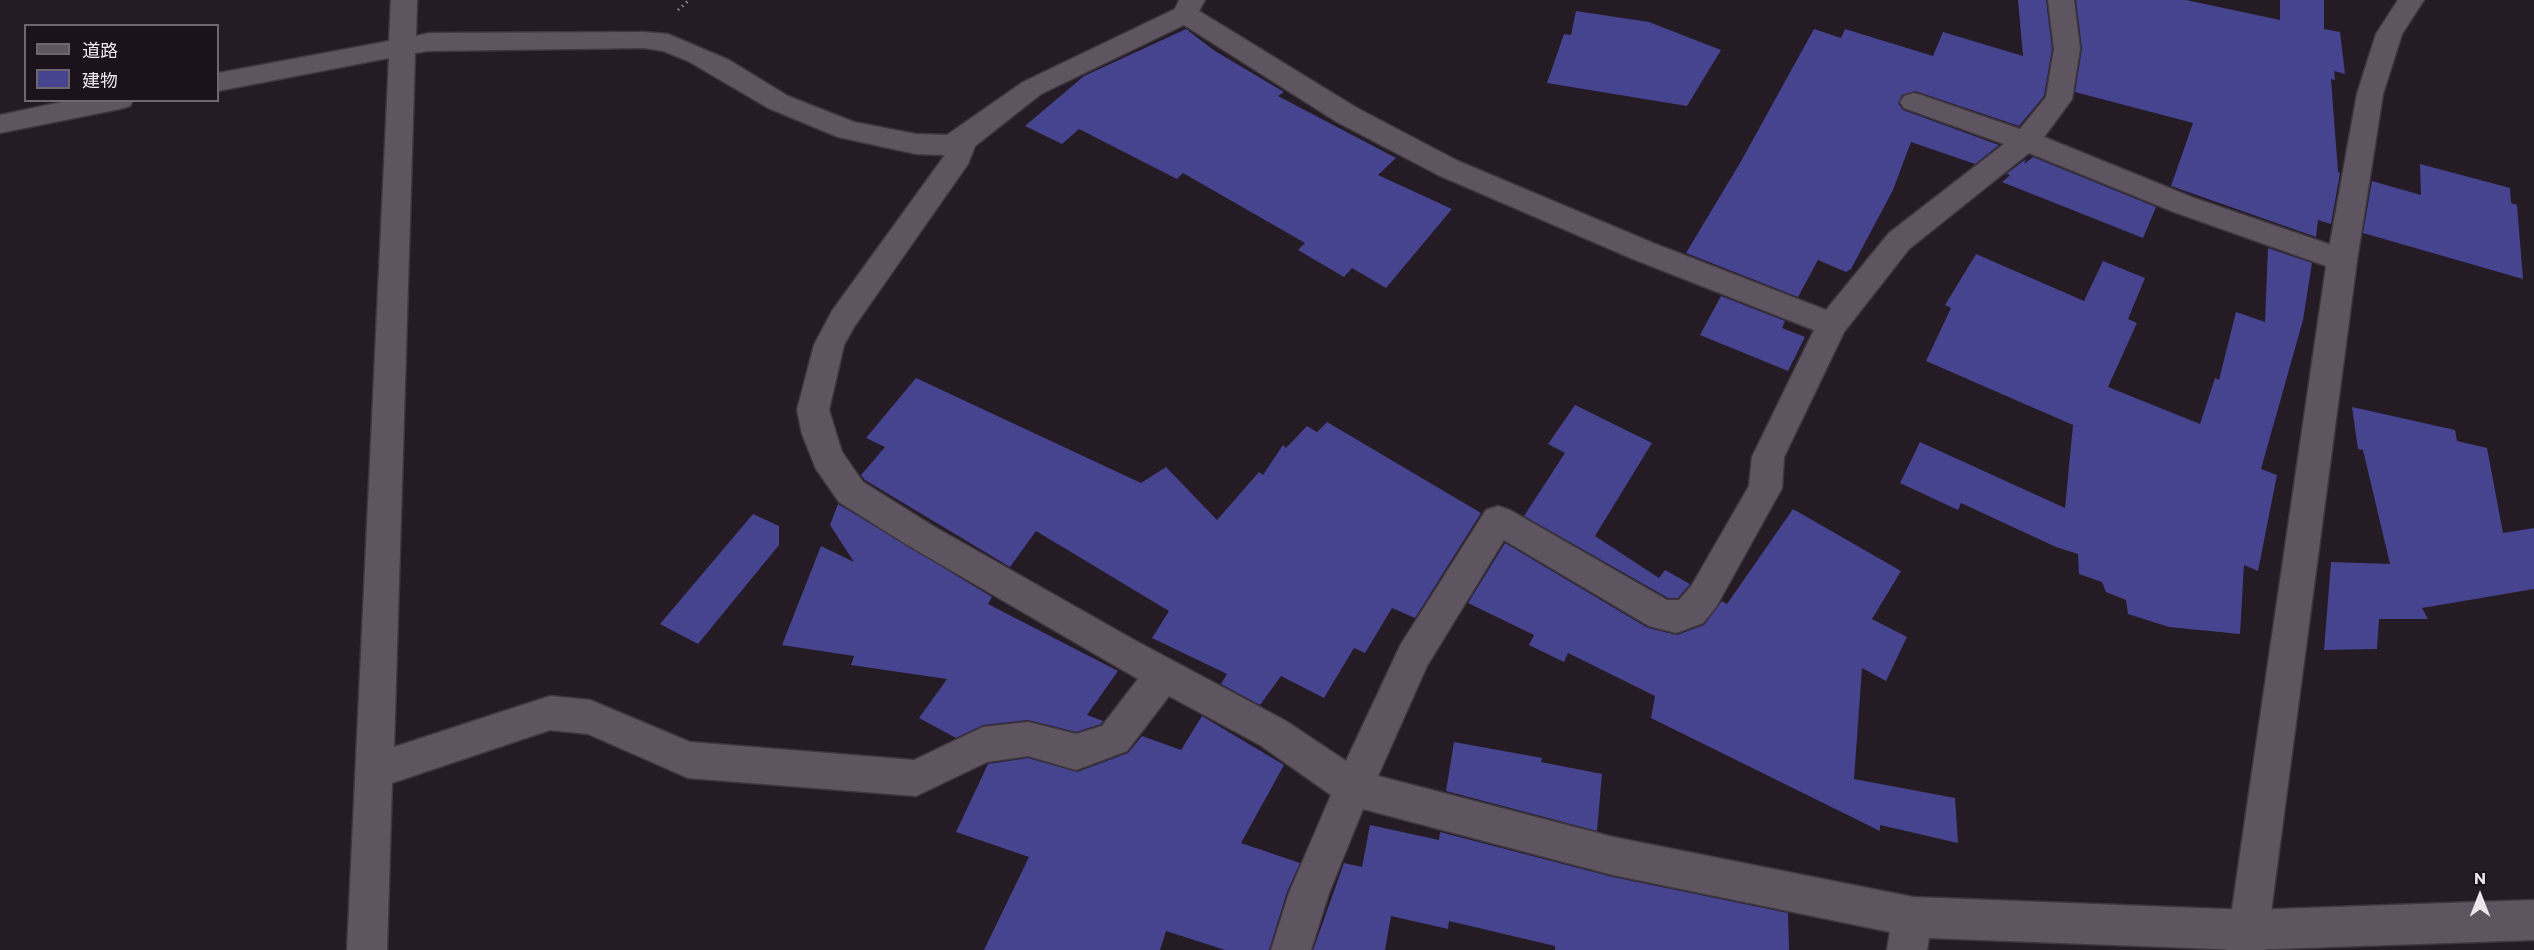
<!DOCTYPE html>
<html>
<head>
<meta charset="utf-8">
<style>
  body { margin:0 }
  #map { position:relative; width:2534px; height:950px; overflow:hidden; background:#241b25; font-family:Commissioner,"Noto Sans JP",sans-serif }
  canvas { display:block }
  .legend { position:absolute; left:24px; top:24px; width:195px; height:78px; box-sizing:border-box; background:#1b121b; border:2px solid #6f676f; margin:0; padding:8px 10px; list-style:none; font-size:18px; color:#ede6ed }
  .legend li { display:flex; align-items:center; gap:12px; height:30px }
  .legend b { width:30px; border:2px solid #6f676f }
  .north { position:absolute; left:2450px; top:866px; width:60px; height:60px; -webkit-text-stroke:4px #1b121b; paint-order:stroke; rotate:0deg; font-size:16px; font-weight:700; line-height:24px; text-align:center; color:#ede6ed }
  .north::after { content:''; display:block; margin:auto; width:21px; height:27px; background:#ede6ed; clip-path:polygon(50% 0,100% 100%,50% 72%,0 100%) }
</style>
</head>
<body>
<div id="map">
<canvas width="2534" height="950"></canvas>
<ul class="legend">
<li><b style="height:8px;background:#5f5560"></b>道路</li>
<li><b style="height:16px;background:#46438f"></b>建物</li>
</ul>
<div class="north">N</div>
</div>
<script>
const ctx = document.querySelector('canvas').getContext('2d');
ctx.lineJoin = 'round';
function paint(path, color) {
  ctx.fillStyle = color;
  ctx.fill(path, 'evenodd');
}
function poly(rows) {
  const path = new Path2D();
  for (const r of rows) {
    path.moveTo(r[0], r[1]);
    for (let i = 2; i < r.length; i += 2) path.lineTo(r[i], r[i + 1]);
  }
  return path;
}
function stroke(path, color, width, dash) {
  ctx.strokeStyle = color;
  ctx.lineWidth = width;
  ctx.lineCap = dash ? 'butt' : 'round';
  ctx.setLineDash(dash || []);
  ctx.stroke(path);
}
paint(poly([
  [2018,0,2046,0,2052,49,2044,96,2019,126,1915,91,1902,95,1898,103,1903,110,1999,145,1975,164,1911,142,1893,190,1851,269,1846,272,1818,260,1798,297,1686,253,1740,163,1814,29,1841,38,1845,29,1933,56,1943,32,2023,56],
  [2076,0,2186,0,2280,20,2280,0,2324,0,2324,29,2340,32,2345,74,2334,71,2335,80,2331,79,2338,172,2340,173,2331,224,2318,220,2316,237,2171,186,2193,123,2075,92,2082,49],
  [1576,11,1649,22,1721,50,1687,106,1547,83,1564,34,1571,35],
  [1186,29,1215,51,1284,92,1278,96,1396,158,1378,175,1452,209,1386,288,1352,268,1344,277,1298,250,1305,243,1183,173,1177,179,1079,129,1062,144,1025,126,1084,76],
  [2033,157,2156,207,2143,238,2002,182,2010,175,2006,174,2026,159,2024,164],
  [2420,164,2510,188,2511,203,2517,205,2523,279,2363,233,2372,181,2421,195],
  [2268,248,2312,263,2303,320,2261,469,2277,475,2258,571,2244,565,2240,634,2169,627,2128,614,2126,600,2106,592,2102,582,2079,574,2078,554,2056,547,1961,503,1958,510,1900,483,1920,442,2065,508,2073,425,1926,361,1951,308,1945,305,1976,254,2084,301,2103,261,2145,278,2128,319,2137,323,2108,387,2200,424,2215,378,2219,380,2236,312,2265,322],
  [1721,296,1785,321,1782,328,1805,337,1788,371,1700,335],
  [916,378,1141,483,1166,467,1217,520,1259,472,1263,475,1283,445,1286,448,1307,426,1317,432,1327,422,1481,513,1415,618,1392,608,1365,653,1354,648,1324,698,1281,676,1260,705,1221,684,1227,674,1152,638,1169,611,1036,531,1010,567,865,480,861,475,885,447,866,438],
  [1575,405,1652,443,1595,536,1659,578,1665,570,1690,584,1678,598,1668,598,1524,516,1565,453,1548,444],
  [2352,407,2455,430,2457,441,2487,448,2503,533,2534,528,2534,589,2422,608,2428,619,2379,619,2377,649,2324,650,2331,562,2390,564,2363,450,2358,449],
  [838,504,992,597,988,604,1118,671,1087,715,1103,721,1101,724,1076,732,1028,720,983,725,956,738,919,718,947,679,851,665,854,656,782,645,821,546,854,562,830,525],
  [1793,509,1901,571,1872,619,1907,637,1886,681,1862,668,1854,779,1955,798,1958,843,1880,825,1880,831,1651,718,1655,696,1568,653,1564,662,1529,645,1534,635,1468,603,1505,543,1648,628,1677,635,1704,625,1722,601,1727,604],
  [753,514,779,526,779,545,698,644,660,624],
  [1202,716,1284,765,1241,843,1300,863,1287,892,1269,950,1225,950,1166,931,1160,950,984,950,1029,857,956,832,988,764,1028,758,1077,772,1128,753,1142,736,1181,750],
  [1454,742,1542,758,1541,762,1602,774,1597,831,1446,791],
  [1370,825,1439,840,1440,832,1613,877,1788,913,1789,950,1555,950,1555,946,1449,921,1448,929,1391,916,1385,950,1313,950,1344,863,1362,867]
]), '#46438f');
const minor = poly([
  [391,0,417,0,416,36,429,33,644,32,668,34,729,60,788,96,854,122,916,134,947,135,1023,82,1175,9,1179,0,1205,0,1199,11,1357,108,1458,161,1653,243,1826,310,1889,233,2004,144,1904,108,1900,102,1904,96,1914,93,1924,96,2020,129,2046,97,2054,49,2048,0,2074,0,2080,49,2072,99,2044,137,2194,198,2352,252,2357,260,2352,268,2342,271,2332,268,2174,212,2029,153,1909,249,1844,332,1784,457,1782,488,1716,607,1703,623,1676,633,1649,626,1504,540,1427,666,1378,776,1613,837,1913,897,2249,910,2534,900,2534,940,2245,950,1929,938,1927,950,1887,950,1890,932,1613,875,1363,809,1329,893,1311,950,1271,950,1289,893,1331,795,1260,745,1169,696,1127,751,1076,770,1028,756,987,762,916,796,688,778,588,734,550,730,392,783,387,950,347,950,389,58,218,91,218,73,389,41,391,0],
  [1184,25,1337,122,1438,175,1633,259,1814,330,1752,457,1749,486,1692,585,1679,600,1667,600,1510,510,1498,506,1486,510,1401,644,1346,761,1286,721,1136,641,933,526,863,482,842,452,829,410,844,345,854,327,968,164,975,146,1041,94,1184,25],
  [644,48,663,51,688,61,768,108,838,137,916,154,945,155,832,311,814,345,797,410,802,434,816,469,839,502,909,546,1138,679,1102,726,1076,734,1028,722,983,727,914,760,690,742,590,700,550,696,394,747,415,53,429,51,644,48],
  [71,100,133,100,130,106,120,109,0,133,0,115,71,100]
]);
const tertiary = poly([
  [2398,0,2424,0,2402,34,2383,94,2357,260,2266,950,2226,950,2327,260,2357,94,2376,34,2398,0]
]);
stroke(minor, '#3e373f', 3);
stroke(tertiary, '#3e373f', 3);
stroke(poly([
  [678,10,689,0]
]), '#8c848c', 3, [1.5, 4]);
paint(minor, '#5f5560');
paint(tertiary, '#5f5560');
</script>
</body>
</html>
